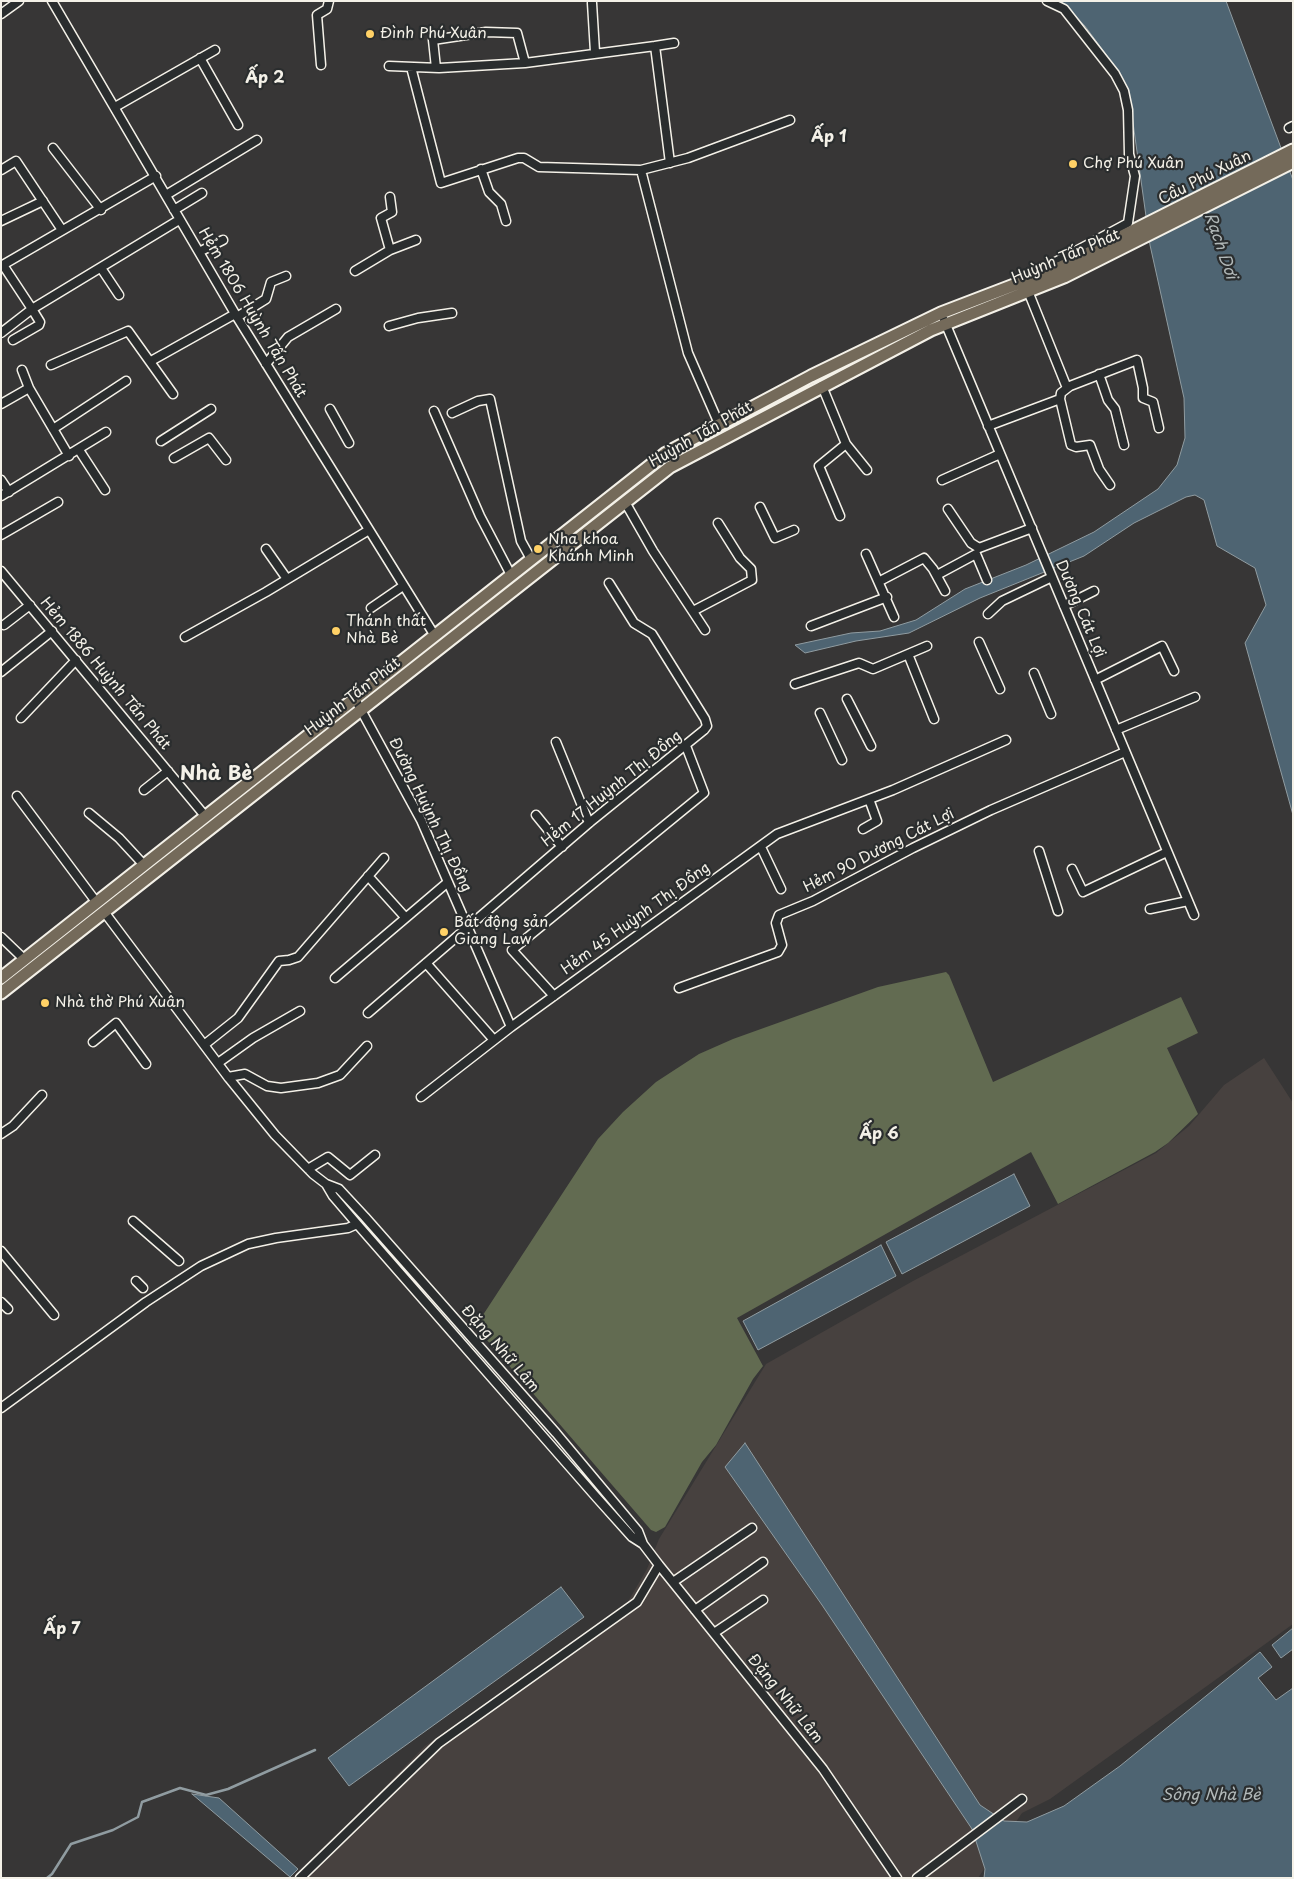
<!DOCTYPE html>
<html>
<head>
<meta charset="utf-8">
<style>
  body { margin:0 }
  #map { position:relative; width:1294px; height:1879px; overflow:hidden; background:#373636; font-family:"Playpen Sans",sans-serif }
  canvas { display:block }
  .frame { position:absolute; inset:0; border:2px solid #f4f1e8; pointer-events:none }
</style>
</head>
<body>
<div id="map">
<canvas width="1294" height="1879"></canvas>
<div class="frame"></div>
</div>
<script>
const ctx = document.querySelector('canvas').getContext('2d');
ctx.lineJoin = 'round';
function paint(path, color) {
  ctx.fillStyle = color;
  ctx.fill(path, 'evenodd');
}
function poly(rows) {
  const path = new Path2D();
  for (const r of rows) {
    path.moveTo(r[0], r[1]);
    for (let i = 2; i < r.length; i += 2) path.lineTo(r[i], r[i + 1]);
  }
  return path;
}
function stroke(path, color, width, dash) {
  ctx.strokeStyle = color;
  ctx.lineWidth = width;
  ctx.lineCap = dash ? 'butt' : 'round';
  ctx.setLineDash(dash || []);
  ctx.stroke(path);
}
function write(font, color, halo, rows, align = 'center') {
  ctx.font = font + ' "Playpen Sans",sans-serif';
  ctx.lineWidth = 4.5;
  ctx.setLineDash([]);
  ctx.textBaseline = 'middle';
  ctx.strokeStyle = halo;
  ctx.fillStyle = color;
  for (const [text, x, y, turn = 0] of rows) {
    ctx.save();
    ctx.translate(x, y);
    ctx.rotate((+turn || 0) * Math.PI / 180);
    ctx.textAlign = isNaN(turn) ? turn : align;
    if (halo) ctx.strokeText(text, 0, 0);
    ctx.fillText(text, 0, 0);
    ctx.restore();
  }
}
paint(poly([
  [1264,1058,1293,1103,1293,1624,1050,1799,1022,1813,978,1878,295,1878,425,1746,626,1605,647,1569,659,1539,766,1364,913,1281,1156,1153,1189,1126,1224,1085]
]), '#47413f');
paint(poly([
  [946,972,949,975,993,1082,1181,997,1198,1033,1167,1048,1198,1114,1168,1143,1155,1152,1058,1204,1031,1152,737,1318,763,1366,753,1379,716,1445,702,1462,665,1527,656,1532,651,1530,480,1332,481,1318,598,1139,623,1112,656,1082,699,1054,733,1039,878,987]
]), '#626b51');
const water = poly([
  [1061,1,1226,1,1293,180,1293,815,1245,643,1266,605,1255,568,1217,546,1204,500,1195,495,1186,497,1134,523,1084,556,980,598,909,633,856,641,805,653,795,645,851,633,880,631,916,620,965,589,1026,565,1094,532,1158,489,1177,465,1185,438,1184,398,1150,245,1129,94,1113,64,1085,26,1061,1],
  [1014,1174,1030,1206,902,1274,886,1242,1014,1174],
  [881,1245,896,1276,758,1350,743,1321,881,1245],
  [745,1443,980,1805,1004,1821,1027,1822,1064,1806,1120,1766,1260,1652,1272,1667,1258,1678,1276,1700,1293,1688,1293,1878,984,1878,985,1869,972,1829,822,1605,725,1467,745,1443],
  [561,1587,584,1617,349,1786,328,1758,561,1587],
  [1293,1628,1293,1649,1281,1658,1272,1645,1293,1628],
  [192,1794,219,1798,298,1869,290,1877,192,1794]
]);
paint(water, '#4e6472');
stroke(water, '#909ca1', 1);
stroke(poly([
  [47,1878,52,1874,71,1844,113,1830,138,1817,142,1802,180,1788,206,1795,228,1789,315,1750]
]), '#909ca1', 2.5);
const street = poly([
  [52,1,237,317,435,636],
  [592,3,595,52],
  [1,14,19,1],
  [655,46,674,43],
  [200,58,238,125],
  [321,65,317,15,327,9,329,1],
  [389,66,439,68,525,63,655,46,670,163],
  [411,67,441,183,518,158,524,158,539,167,641,170,688,158,790,120],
  [436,68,433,40,486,32,517,33,525,63],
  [115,107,215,50],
  [1289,128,1293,126],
  [53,148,101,210],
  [481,169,489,192,501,204,506,221],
  [1,170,16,161,62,230],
  [641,170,688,353,719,424],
  [166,195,257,140],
  [390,197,392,212,381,218,390,250,416,240],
  [174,210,202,193],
  [1,221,43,201],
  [199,252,223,240],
  [3,265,32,309,179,220],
  [1,266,156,176],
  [1046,267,1128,223,1135,176,1129,154,1128,110,1124,91,1115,74,1064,9,1047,1],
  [101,268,119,295],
  [355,271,390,250],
  [1028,291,1067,388],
  [237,317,266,299,271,282,286,276],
  [944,320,1194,915],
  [389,326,418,318,452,313],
  [1,333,32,309,40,322,39,325,13,340],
  [151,361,235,314],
  [266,364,288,337,336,309],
  [51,365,128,331,173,394],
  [22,370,29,388,69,456],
  [1099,374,1108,400,1115,409,1124,445],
  [822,386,846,444,819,466,840,516],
  [1060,399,1071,445,1076,447,1090,445,1099,469,1110,485],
  [1,404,29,388],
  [330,409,349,443],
  [434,411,480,516,511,575],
  [452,413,478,401,490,399,521,541,531,559],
  [988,426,1060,399,1061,393,1070,386,1137,360,1143,388,1143,398,1153,402,1159,428],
  [53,429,126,381],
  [161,441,211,409],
  [846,444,867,470],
  [79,450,105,490],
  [174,458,209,438,226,460],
  [1,480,9,492],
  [942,480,1000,454],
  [1,496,106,432],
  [625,502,653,551,705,630],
  [760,507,775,538,794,530],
  [948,509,971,543,979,548,1032,528],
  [1,535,58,502],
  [266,549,287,579],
  [866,554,894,617],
  [1,571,206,817],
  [937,575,976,554,987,580],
  [880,581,924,558,933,569,945,591],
  [1064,606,1094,591],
  [371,608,403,586],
  [693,611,752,580,751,569,740,558,718,523],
  [988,614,1002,601,1052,577],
  [4,625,30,605],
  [811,626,887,597],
  [185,637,266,592,369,530],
  [979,642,1000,689],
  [908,654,934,719],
  [1,672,52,631],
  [1034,673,1051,714],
  [1095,680,1162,646,1174,671],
  [795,684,859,663,873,669,927,646],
  [355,699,421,820,511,1027],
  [847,699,871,746],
  [820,713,842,760],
  [21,718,76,660],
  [1116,730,1195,697],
  [556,742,589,823],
  [144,790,168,771],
  [17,796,97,903],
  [89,813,119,838,144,865],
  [536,815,562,847],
  [863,829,877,821,869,799],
  [761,847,781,889],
  [1039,851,1058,911],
  [1072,869,1083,892,1167,852],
  [368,876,405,917],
  [1150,909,1188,901],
  [105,913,228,1077,275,1135,313,1174,326,1184,339,1189,365,1217,556,1433,638,1531,643,1544,659,1565,823,1769,897,1878],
  [1,937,25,960],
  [426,963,494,1040],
  [335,978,448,882],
  [679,988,778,952,782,945,776,923,779,915,813,901,913,848,991,810,1125,752],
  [554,996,512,950,704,793,686,746],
  [368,1013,589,823,704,730,707,726,705,719,652,634,634,623,609,583],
  [93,1042,116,1023,146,1064],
  [204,1045,238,1018,279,961,289,960,298,957,384,858],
  [218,1063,253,1038,300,1011],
  [228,1077,245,1074,267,1086,281,1088,318,1083,340,1075,367,1046],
  [421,1097,511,1027,777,834,893,790,1006,740],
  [1,1134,13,1126,42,1095],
  [308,1169,328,1157,350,1175,375,1155],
  [326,1184,333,1196,357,1224,597,1498,632,1537,643,1544],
  [133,1221,179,1261],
  [1,1251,54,1315],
  [136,1281,143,1288],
  [1,1302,8,1309],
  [1,1408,146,1302,201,1266,248,1244,276,1238,348,1228,357,1224],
  [673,1582,752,1528],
  [695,1610,763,1562],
  [714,1633,763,1600],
  [300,1878,439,1743,637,1602,659,1565],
  [917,1878,1022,1799]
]);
const primary = poly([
  [1,978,666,453,811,376,941,313,1061,267,1293,150],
  [1,993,670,467,931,330,1064,277,1293,162]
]);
stroke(street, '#f4f1e8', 11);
stroke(primary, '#f4f1e8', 15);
stroke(street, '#2a2d2e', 8);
stroke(primary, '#746a5a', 11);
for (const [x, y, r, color] of [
  [370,34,5,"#ffd166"],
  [1073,164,5,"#ffd166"],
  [538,549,5,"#ffd166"],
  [336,631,5,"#ffd166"],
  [444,932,5,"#ffd166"],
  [45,1003,5,"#ffd166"]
]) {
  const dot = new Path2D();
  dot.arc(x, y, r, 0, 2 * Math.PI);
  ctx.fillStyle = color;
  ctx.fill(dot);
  stroke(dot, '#2a2d2e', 2);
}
write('15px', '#f4f1e8', '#2a2d2e', [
  ["Đình Phú Xuân",380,34],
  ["Chợ Phú Xuân",1083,164],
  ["Nha khoa",548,540],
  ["Khánh Minh",548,557],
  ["Thánh thất",346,622],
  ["Nhà Bè",346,639],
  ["Bất động sản",454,923],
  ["Giang Law",454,940],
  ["Nhà thờ Phú Xuân",55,1003]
], 'left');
write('15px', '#f4f1e8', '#2a2d2e', [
  ["Cầu Phú Xuân",1205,178,-27],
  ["Huỳnh Tấn Phát",1066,257,-23],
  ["Hẻm 1806 Huỳnh Tấn Phát",252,313,59],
  ["Huỳnh Tấn Phát",701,435,-30],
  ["Dương Cát Lợi",1080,609,67],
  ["Hẻm 1886 Huỳnh Tấn Phát",105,674,50],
  ["Huỳnh Tấn Phát",353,697,-38],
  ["Hẻm 17 Huỳnh Thị Đồng",612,789,-39],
  ["Đường Huỳnh Thị Đồng",430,815,64],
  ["Hẻm 90 Dương Cát Lợi",879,851,-27],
  ["Hẻm 45 Huỳnh Thị Đồng",636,919,-36],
  ["Đặng Nhữ Lâm",500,1349,49],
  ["Đặng Nhữ Lâm",785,1699,51]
]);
write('bold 16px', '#f4f1e8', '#2a2d2e', [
  ["Ấp 2",265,79],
  ["Ấp 1",829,138],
  ["Ấp 6",879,1135],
  ["Ấp 7",62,1630]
]);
write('italic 16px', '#b2b9b9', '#2a2d2e', [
  ["Rạch Dơi",1220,246,71],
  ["Sông Nhà Bè",1211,1796]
]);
write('bold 20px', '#f4f1e8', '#2a2d2e', [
  ["Nhà Bè",216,774]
]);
</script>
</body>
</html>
